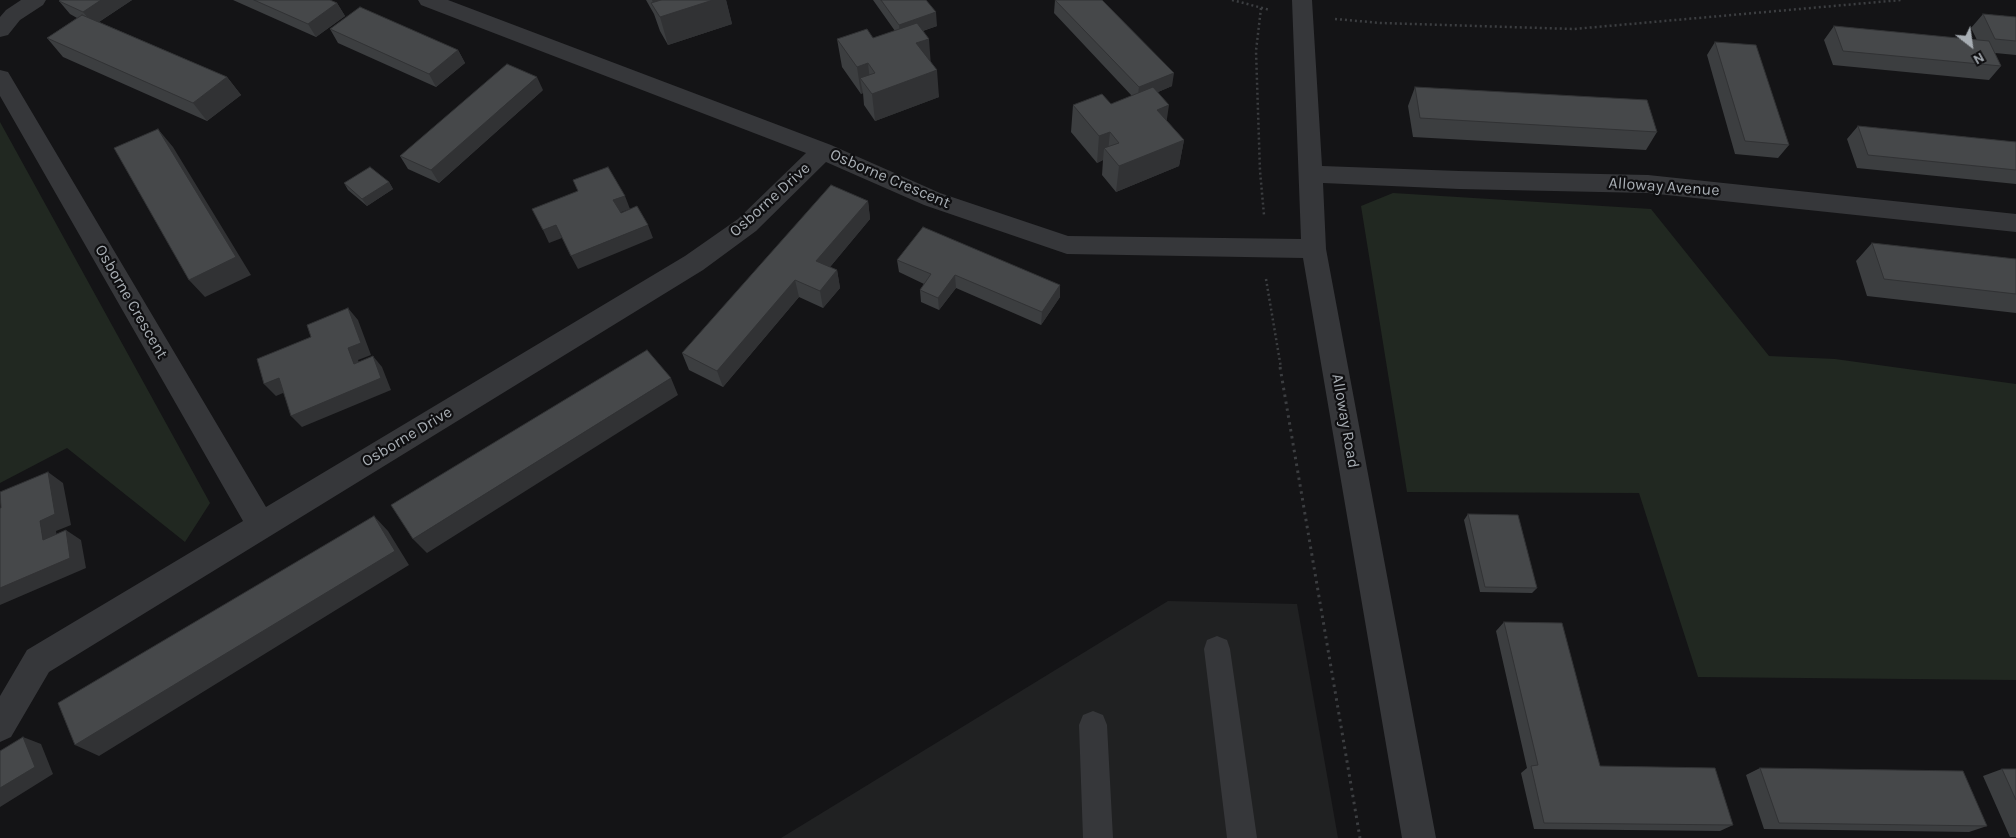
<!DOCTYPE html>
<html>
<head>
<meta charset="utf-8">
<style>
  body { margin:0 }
  #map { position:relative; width:2016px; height:838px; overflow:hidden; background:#141416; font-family:Karla,sans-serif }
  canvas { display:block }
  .north { position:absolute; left:1946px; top:20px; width:50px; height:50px; -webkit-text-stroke:4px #0f0f11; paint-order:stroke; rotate:150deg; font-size:14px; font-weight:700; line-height:20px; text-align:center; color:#a8aeb4 }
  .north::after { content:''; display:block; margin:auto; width:18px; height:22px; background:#a8aeb4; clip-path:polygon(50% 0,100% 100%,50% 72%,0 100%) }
</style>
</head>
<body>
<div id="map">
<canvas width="2016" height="838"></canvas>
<div class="north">N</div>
</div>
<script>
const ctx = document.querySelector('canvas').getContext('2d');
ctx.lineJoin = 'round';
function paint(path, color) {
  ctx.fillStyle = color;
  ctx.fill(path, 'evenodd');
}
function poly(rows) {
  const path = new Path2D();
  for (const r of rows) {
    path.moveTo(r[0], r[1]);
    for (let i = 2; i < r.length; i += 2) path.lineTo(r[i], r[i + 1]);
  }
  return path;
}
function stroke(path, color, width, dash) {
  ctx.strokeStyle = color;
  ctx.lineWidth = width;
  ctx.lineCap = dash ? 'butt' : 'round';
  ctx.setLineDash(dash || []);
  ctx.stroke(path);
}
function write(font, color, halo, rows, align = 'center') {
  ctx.font = font + ' Karla,sans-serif';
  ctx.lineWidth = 4.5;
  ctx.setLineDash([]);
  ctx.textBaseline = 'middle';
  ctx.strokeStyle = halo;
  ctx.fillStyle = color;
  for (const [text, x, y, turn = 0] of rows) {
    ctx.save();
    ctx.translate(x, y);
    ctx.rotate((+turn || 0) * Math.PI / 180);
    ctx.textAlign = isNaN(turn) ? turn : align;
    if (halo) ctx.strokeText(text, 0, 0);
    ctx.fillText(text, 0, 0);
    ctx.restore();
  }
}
paint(poly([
  [1168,601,1297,604,1338,838,781,838]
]), '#202122');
paint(poly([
  [0,122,210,503,185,542,67,448,0,483],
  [1393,193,1651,209,1769,356,1835,359,2016,384,2016,680,1698,677,1639,493,1407,492,1361,206]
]), '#212821');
stroke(poly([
  [1232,0,1270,10],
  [1261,8,1256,51,1260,171,1264,215],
  [1335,19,1381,23,1574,29,1901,0],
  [1266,279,1281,368]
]), '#3c3e41', 2.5, [2, 3]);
stroke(poly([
  [1280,367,1360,838]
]), '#3c3e41', 3, [2.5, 4.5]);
paint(poly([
  [1217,636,1227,640,1230,649,1257,838,1227,838,1204,649,1207,640,1217,636],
  [1093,711,1103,715,1107,725,1113,838,1083,838,1079,725,1083,715,1093,711]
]), '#36373a');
paint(poly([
  [21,0,46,0,43,5,20,20,8,35,0,37,0,17,6,10,21,0],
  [418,0,448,0,831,145,940,193,1068,236,1301,239,1292,0,1312,0,1322,166,1459,171,1648,175,2016,214,2016,232,1648,193,1459,189,1323,183,1326,249,1436,838,1402,838,1303,258,1067,254,924,205,826,162,756,231,703,270,49,672,11,737,0,742,0,696,27,650,243,521,0,96,0,70,8,72,11,77,266,507,685,256,738,219,806,153,421,5,418,0]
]), '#36373a');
paint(poly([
  [60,0,132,0,99,22,227,77,241,95,207,121,63,57,47,38,77,18,70,14,59,1],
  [233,0,330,0,337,3,345,16,316,37],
  [646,0,726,0,732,24,668,45,660,31,654,14],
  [873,0,926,0,937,26,923,31,939,97,875,121,864,105,863,93,861,94,842,67,837,39,873,38,895,31],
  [1055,0,1172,86,1158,92,1167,121,1184,140,1179,166,1116,192,1102,175,1103,160,1097,163,1071,132,1073,105,1111,104,1132,96,1054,13],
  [1983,14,2016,17,2016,55,1995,53,2001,66,1989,80,1833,65,1824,40,1834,26,1977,40,1971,28],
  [330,29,458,50,465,63,436,87,338,43],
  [1715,42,1789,145,1778,158,1735,154,1707,55],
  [1415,87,1657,132,1646,150,1413,137,1408,106],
  [543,90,439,183,408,169,400,156],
  [1858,126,2016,142,2016,184,1857,168,1847,139],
  [389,182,393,189,367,206,348,190,344,183],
  [868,201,870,219,830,267,837,270,840,288,823,308,799,297,723,387,689,370,682,353],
  [1872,243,2016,259,2016,313,1867,296,1856,261],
  [897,260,1060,285,1060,297,1041,325,956,288,939,310,921,302,920,290,924,284,899,272],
  [1468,514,1537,588,1532,593,1480,592,1464,520],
  [1504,622,1600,766,1733,825,1720,831,1534,829,1521,773,1527,768,1496,631],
  [1760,768,1987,826,1969,832,1764,829,1746,775],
  [2002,769,2016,769,2016,837,2010,837,1983,776]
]), '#3c3e40');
paint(poly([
  [101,0,132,0,94,25,83,12],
  [652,0,726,0,732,24,668,45,660,17,655,10],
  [337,3,345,16,316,37,308,24],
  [936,12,937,26,900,38,899,25],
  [929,39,931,66,916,43],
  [458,50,465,63,436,87,429,74],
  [868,63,871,90,860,78,863,93,861,94,857,67],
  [937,70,939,97,875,121,872,94],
  [1174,73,1172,86,1137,101,1139,87],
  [227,77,241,95,207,121,193,103],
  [537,77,543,90,439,183,431,170],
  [1169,105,1165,132,1157,110],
  [158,129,173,147,251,275,205,297,189,280],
  [1110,132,1108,152,1104,148,1103,160,1097,163,1099,136],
  [1184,140,1179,166,1116,192,1119,166],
  [389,182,393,189,367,206,362,199],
  [625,196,630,209,619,213,613,200],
  [868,201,870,219,820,279,816,261],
  [556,225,562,238,549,243,543,230],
  [648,225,653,238,578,269,571,256],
  [837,270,840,288,823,308,820,291],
  [955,275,956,288,939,310,938,298],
  [795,280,799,297,723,387,717,371],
  [1060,285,1060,297,1041,325,1042,312],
  [348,308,358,320,371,355,358,360,364,376,354,364,348,348],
  [373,356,382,367,391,390,302,427,291,416],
  [279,378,290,390,276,396,264,384],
  [671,378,678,395,427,553,413,539],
  [48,472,63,483,71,525,56,531,59,550,43,540,40,521],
  [374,516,388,531,409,565,99,756,75,745],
  [66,530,81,540,86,568,0,605,0,588],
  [23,737,41,744,53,774,0,807,0,788]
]), '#313234');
const building = poly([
  [60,0,101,0,83,12,59,1,60,0],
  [254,0,330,0,337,3,308,24,254,0],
  [661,0,713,0,660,17,651,3,661,0],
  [881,0,926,0,936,12,899,25,881,0],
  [1055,0,1102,0,1174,73,1139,87,1055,0],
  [360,7,458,50,429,74,330,29,360,7],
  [1983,14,2016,17,2016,41,1995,39,1983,14],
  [82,15,227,77,193,103,47,38,82,15],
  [917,23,929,39,916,43,937,70,872,94,860,78,875,73,868,63,857,67,837,39,867,29,873,38,917,23],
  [1834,26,1989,41,2001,66,1843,51,1834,26],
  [1715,42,1756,45,1789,145,1745,141,1715,42],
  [507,64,537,77,431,170,400,156,507,64],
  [1153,87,1169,105,1157,110,1184,140,1119,166,1104,148,1119,143,1110,132,1099,136,1073,105,1102,94,1111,104,1153,87],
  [1415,87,1647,100,1657,132,1420,118,1415,87],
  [1858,126,2016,142,2016,170,1868,155,1858,126],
  [158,129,236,257,189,280,114,148,158,129],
  [370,167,389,182,362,199,344,183,370,167],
  [608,167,625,196,613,200,621,213,637,206,648,225,571,256,556,225,543,230,532,209,578,191,573,180,608,167],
  [831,185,868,201,816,261,837,270,820,291,795,280,717,371,682,353,831,185],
  [923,227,1060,285,1042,312,955,275,938,298,920,290,931,274,897,260,923,227],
  [1872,243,2016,259,2016,294,1884,279,1872,243],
  [348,308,361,343,348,348,354,364,373,356,381,378,291,416,279,378,264,384,257,359,311,337,307,325,348,308],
  [647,350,671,378,413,539,391,505,647,350],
  [48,472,55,514,40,521,43,540,66,530,70,558,0,588,0,508,1,508,0,492,48,472],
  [1468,514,1518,515,1537,588,1485,587,1468,514],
  [374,516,395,551,75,745,58,703,374,516],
  [1504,622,1562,623,1600,766,1715,768,1733,825,1544,823,1531,766,1538,765,1504,622],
  [23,737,35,767,0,788,0,751,23,737],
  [1760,768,1963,771,1987,826,1779,823,1760,768],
  [2002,769,2016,769,2016,800,2002,769]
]);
paint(building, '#46484a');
stroke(building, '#313234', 1);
write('16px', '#a8aeb4', '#0f0f11', [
  ["Osborne Crescent",890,179,23],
  ["Alloway Avenue",1664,187,4],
  ["Osborne Drive",770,200,-42],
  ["Osborne Crescent",131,302,60],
  ["Alloway Road",1345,421,80],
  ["Osborne Drive",407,437,-31]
]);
</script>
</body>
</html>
